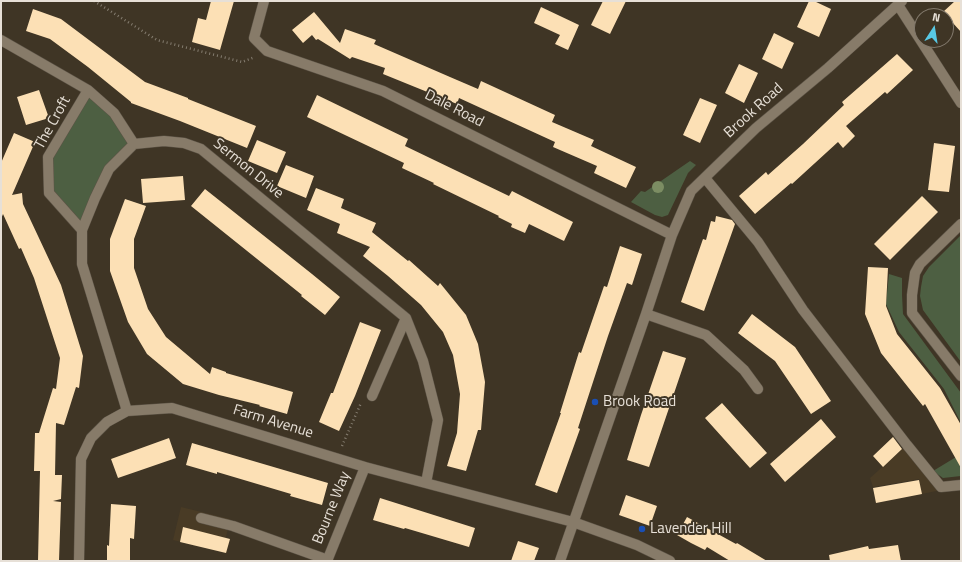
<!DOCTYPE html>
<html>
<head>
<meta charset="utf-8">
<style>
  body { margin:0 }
  #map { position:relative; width:962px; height:562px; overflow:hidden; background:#3f3525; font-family:"Titillium Web",sans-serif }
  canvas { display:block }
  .frame { position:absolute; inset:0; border:2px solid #e7e0d7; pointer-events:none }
  .north { position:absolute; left:914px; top:8px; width:40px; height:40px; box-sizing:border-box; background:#3f3525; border:1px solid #82796c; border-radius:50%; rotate:12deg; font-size:11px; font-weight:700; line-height:16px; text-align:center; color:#e7e0d7 }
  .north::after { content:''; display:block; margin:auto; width:14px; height:18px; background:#58c8e4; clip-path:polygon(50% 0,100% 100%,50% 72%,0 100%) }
</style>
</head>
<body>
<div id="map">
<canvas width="962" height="562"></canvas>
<div class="frame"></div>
<div class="north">N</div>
</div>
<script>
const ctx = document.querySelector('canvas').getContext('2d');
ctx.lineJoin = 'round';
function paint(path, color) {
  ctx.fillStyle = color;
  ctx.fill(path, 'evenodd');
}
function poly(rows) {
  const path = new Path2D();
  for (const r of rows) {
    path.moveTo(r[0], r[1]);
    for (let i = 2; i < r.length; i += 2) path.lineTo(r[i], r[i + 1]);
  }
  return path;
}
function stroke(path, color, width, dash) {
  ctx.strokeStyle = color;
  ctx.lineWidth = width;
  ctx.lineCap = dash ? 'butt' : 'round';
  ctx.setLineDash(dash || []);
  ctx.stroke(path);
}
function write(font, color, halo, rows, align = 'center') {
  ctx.font = font + ' "Titillium Web",sans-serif';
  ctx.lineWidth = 4;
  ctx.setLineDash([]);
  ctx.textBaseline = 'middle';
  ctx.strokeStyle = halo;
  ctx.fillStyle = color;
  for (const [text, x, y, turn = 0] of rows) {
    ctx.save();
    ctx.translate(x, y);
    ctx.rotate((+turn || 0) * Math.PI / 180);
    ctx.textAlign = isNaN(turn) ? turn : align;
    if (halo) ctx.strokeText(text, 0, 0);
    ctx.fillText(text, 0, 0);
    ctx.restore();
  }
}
paint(poly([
  [907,445,941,490,922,494,919,479,873,487,870,478],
  [181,507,230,519,226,537,230,539,227,553,173,540]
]), '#493b25');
paint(poly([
  [88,91,114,114,133,144,108,168,82,230,50,193,49,157],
  [690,161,696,165,688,173,668,215,662,217,655,215,631,202,641,191,645,192],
  [961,235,961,362,923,310,920,296,921,287,923,276,929,267],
  [889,274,902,278,902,295,903,314,961,393,961,423,944,389,899,332,886,304],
  [961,454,961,476,943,478,933,471]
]), '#4d5f42');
paint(poly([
  [211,1,234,1,220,50,192,42,198,18,206,20],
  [603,1,626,1,610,34,591,25],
  [809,1,814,1,831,9,819,37,797,27],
  [955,1,961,1,961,32,943,12],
  [541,7,579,25,568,50,555,44,560,35,534,23],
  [33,9,61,19,145,82,188,98,188,99,256,126,247,148,180,121,131,103,131,102,88,67,50,39,26,31],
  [314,12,340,43,345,29,376,40,374,44,450,77,478,89,481,81,555,115,552,122,594,140,591,146,636,167,626,188,594,173,597,166,553,147,555,142,459,98,457,104,415,87,383,74,385,68,352,57,350,59,318,39,316,40,312,35,303,43,292,30],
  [774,33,794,43,782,69,762,59],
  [897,54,913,70,887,94,885,92,846,126,855,136,843,148,838,142,792,184,791,183,755,214,739,196,766,172,768,175,803,144,844,105,842,102],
  [739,64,758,73,744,103,725,93],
  [39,90,49,118,26,125,17,97],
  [317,95,408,139,405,146,509,196,512,191,573,222,564,241,529,224,525,233,511,227,512,224,498,217,499,216,433,184,434,183,402,168,404,163,307,117],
  [700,98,717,105,700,143,683,135],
  [14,133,35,142,12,195,22,193,23,204,61,285,83,356,79,388,76,387,64,425,56,423,55,475,62,475,61,499,53,501,61,502,59,561,38,561,40,471,34,471,35,433,39,433,53,388,56,389,60,358,34,278,21,248,19,249,3,214,1,219,1,163],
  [257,140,286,152,277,173,248,161],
  [934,143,955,146,949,192,928,190],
  [286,165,314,176,306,198,277,186],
  [183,176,185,200,143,203,141,179],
  [316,188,344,199,341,208,376,223,372,232,408,261,409,260,438,286,440,283,466,315,478,344,485,382,481,430,478,430,466,471,447,466,457,433,460,394,453,355,443,332,421,305,388,276,363,256,370,247,337,233,340,224,307,210],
  [205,189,312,274,340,297,325,315,301,296,302,295,191,206],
  [922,196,938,212,890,260,874,244],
  [125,199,146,206,134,239,134,268,148,309,166,337,210,374,212,367,226,372,226,373,293,392,287,414,259,406,260,405,219,395,183,384,147,354,128,322,110,271,110,239],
  [716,216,732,220,735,224,704,311,681,302,703,239,706,240,711,221,715,222],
  [620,246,642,254,632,285,627,283,608,336,578,428,580,429,557,493,535,485,561,413,560,413,579,352,581,353,604,286,607,287],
  [868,267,888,268,886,306,897,334,940,388,961,425,961,468,925,404,923,406,881,353,865,314],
  [752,314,795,347,831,401,811,414,775,361,738,333],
  [360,322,381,330,355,396,339,431,319,422,331,393,333,393],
  [663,351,686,358,649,467,627,460,641,415],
  [722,403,767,453,750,468,705,418],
  [821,419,836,437,785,482,770,464],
  [893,437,902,449,883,467,873,456],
  [169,438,176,458,118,478,111,459],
  [192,443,328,483,322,505,290,496,291,494,217,472,217,474,186,465],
  [919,480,922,494,876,503,873,488],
  [626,495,657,506,650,526,619,515],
  [380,498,475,528,469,547,405,528,404,529,373,520],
  [111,504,136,506,134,539,130,538,130,561,107,561,107,545,109,546],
  [687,517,736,544,737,543,767,561,730,561,707,547,705,550,691,543,677,535],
  [183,527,230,539,226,553,180,542],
  [518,541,539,548,534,561,511,561],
  [898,545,901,561,830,561,829,555,868,546,869,549]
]), '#fce0b5');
const minor = poly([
  [264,1,254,38,267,51,383,91,672,235],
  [898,5,961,103],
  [1,40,88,90,48,157,49,193,82,230],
  [88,90,114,113,134,144],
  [705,178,758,242,803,310,907,445,941,487,961,485],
  [961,224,920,264,915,273,912,295,912,313,961,376],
  [646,314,706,335,744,370,758,389],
  [406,318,423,361,438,420,426,483],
  [127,411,82,264,82,230,95,198,109,169,134,144,164,141,184,143,201,149,406,318,372,396],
  [201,518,233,526,328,560],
  [79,561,81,459,91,438,107,422,127,411,172,408,365,467,573,522,637,545,670,561],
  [327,561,365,467],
  [560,561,646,314,672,235,691,191,756,128,828,68,902,1]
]);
stroke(minor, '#5c5346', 11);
stroke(poly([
  [94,1,157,40,242,62,255,57],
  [342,446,361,403]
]), '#857d70', 2.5, [1, 3]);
stroke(minor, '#877b69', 10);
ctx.fillStyle = '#7c8d63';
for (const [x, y] of [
  [658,187]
]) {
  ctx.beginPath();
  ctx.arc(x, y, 6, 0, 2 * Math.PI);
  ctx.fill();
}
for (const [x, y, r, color] of [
  [595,402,4,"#1a4fb4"],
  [642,529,4,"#1a4fb4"]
]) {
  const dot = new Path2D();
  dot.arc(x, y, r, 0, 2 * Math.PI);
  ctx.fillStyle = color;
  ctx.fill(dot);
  stroke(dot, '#3f3525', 1.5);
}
write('15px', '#e7e0d7', '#3f3525', [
  ["Dale Road",454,109,27],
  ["Brook Road",754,111,-42],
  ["The Croft",53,123,-61],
  ["Sermon Drive",248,169,39],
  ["Farm Avenue",273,422,17],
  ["Bourne Way",332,508,-68]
]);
write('15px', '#e7e0d7', '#3f3525', [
  ["Brook Road",603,402],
  ["Lavender Hill",650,529]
], 'left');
</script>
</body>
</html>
